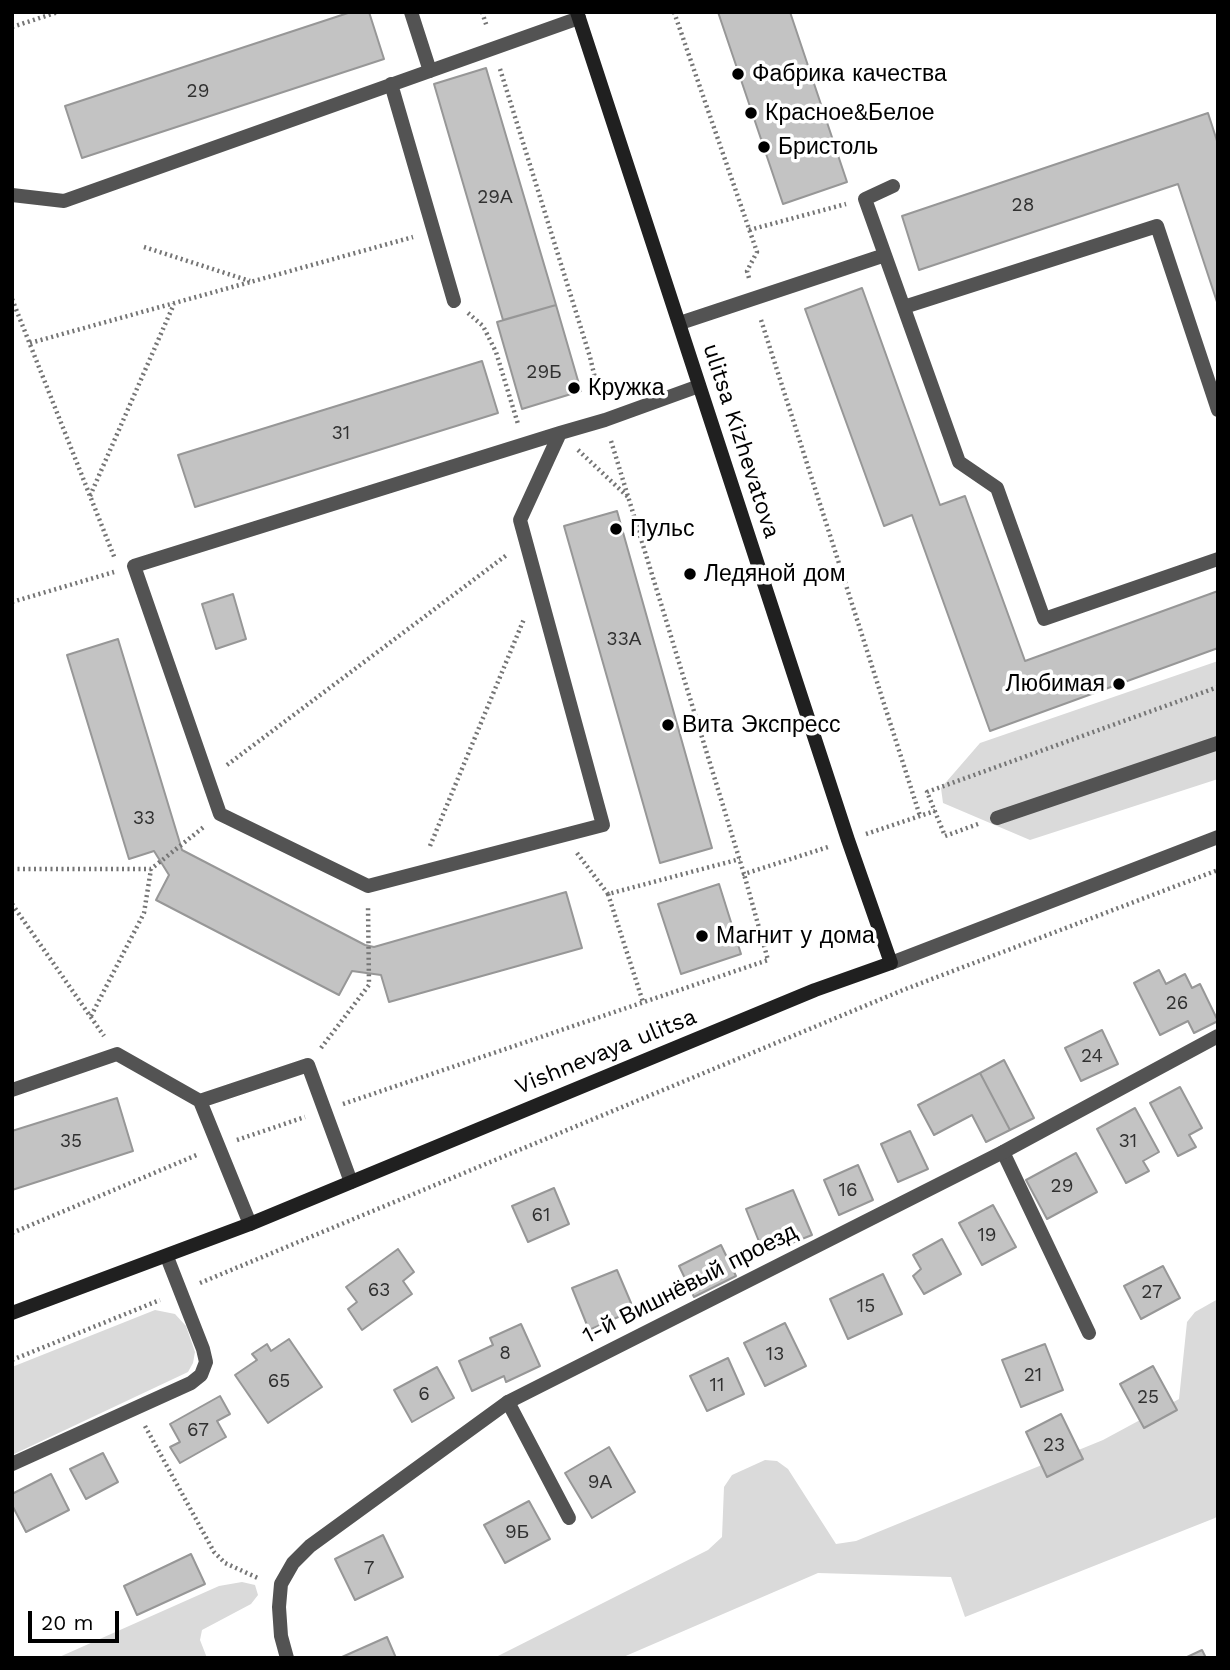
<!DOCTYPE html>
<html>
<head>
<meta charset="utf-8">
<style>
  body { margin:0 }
  #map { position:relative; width:1230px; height:1670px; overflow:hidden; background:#fff; font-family:"Work Sans",sans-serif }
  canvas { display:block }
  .frame { position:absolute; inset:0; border:14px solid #000; pointer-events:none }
  .scale { position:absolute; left:28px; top:1611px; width:91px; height:32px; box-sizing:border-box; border:4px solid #000; border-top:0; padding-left:9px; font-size:21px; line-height:24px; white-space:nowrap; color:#000; -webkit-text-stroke:5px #fff; paint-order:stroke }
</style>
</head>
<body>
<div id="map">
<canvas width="1230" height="1670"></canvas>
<div class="frame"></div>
<div class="scale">20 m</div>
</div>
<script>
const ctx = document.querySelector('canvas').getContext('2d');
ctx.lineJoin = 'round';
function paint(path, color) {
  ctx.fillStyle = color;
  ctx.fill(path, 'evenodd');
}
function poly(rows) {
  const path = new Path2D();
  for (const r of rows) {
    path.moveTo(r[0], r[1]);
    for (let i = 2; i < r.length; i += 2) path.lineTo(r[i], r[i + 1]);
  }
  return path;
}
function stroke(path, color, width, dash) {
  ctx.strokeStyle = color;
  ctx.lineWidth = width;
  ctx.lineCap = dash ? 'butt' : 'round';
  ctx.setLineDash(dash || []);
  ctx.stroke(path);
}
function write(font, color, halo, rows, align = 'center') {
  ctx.font = font + ' "Work Sans",sans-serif';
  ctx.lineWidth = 7;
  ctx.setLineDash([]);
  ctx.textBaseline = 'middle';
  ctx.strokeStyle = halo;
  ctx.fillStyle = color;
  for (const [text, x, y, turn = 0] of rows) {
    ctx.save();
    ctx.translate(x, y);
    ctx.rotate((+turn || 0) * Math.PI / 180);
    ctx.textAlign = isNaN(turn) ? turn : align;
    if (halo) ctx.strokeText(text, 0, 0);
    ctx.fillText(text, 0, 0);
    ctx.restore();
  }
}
paint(poly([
  [1218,661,1218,779,1030,840,943,803,941,788,980,743],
  [1218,1299,1218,1515,1215,1518,965,1617,951,1577,818,1573,621,1658,494,1658,708,1550,722,1537,724,1487,732,1475,765,1460,777,1461,788,1469,836,1544,856,1541,1103,1440,1179,1399,1187,1322,1195,1312],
  [155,1310,175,1314,186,1326,195,1352,193,1363,188,1372,12,1455,12,1367],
  [242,1582,255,1585,258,1595,251,1604,202,1630,200,1640,207,1658,57,1658,219,1586]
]), '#dadada');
const building = poly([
  [351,12,369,12,384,59,82,158,65,106,351,12],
  [718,12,790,12,847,182,783,204,718,12],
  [486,68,556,305,503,320,434,84,486,68],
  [1208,113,1218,144,1218,305,1178,184,919,270,902,216,1208,113],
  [862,288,940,505,965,496,1025,661,1218,591,1218,648,990,731,912,515,884,526,805,309,862,288],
  [556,305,581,391,522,409,497,322,556,305],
  [482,361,498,413,195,507,178,455,482,361],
  [617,511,712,848,660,863,564,526,617,511],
  [233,594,246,639,216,649,202,604,233,594],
  [118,639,182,850,365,945,374,947,566,892,582,948,389,1002,381,975,352,971,339,995,156,900,169,875,154,851,129,859,67,655,118,639],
  [719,884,741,954,681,974,658,904,719,884],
  [1159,970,1166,984,1185,974,1192,988,1200,984,1218,1021,1194,1033,1188,1021,1160,1035,1134,983,1159,970],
  [1102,1030,1118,1064,1081,1081,1065,1048,1102,1030],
  [1004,1060,1034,1118,1010,1130,980,1073,1004,1060],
  [980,1073,1010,1130,986,1142,972,1115,934,1135,918,1105,980,1073],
  [1180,1087,1202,1128,1189,1135,1196,1147,1178,1156,1150,1103,1180,1087],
  [117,1098,133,1151,12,1190,12,1131,117,1098],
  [1135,1108,1159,1152,1143,1161,1149,1171,1126,1183,1097,1129,1135,1108],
  [910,1131,928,1169,898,1182,881,1144,910,1131],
  [1076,1153,1097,1192,1047,1219,1026,1180,1076,1153],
  [858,1165,873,1200,839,1215,824,1180,858,1165],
  [554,1188,569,1224,528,1242,512,1206,554,1188],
  [793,1190,812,1235,764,1254,746,1209,793,1190],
  [993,1205,1016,1247,982,1265,959,1223,993,1205],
  [942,1239,961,1274,924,1294,913,1276,921,1269,913,1255,942,1239],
  [721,1245,736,1276,694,1297,679,1266,721,1245],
  [398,1249,414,1272,403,1281,412,1294,362,1330,348,1309,357,1302,346,1287,398,1249],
  [1163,1266,1180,1298,1141,1319,1124,1286,1163,1266],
  [617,1270,634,1310,589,1330,572,1288,617,1270],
  [883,1274,902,1314,848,1339,830,1299,883,1274],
  [785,1323,806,1366,765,1386,744,1343,785,1323],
  [521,1324,540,1366,506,1382,504,1376,472,1391,459,1361,493,1345,490,1338,521,1324],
  [289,1339,322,1387,268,1423,235,1375,257,1360,252,1354,267,1344,271,1351,289,1339],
  [1045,1344,1063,1390,1021,1407,1002,1360,1045,1344],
  [728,1358,744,1394,707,1411,690,1376,728,1358],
  [1153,1366,1177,1410,1144,1428,1120,1384,1153,1366],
  [437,1367,454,1398,412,1422,394,1390,437,1367],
  [220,1396,230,1414,217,1421,226,1437,180,1463,170,1447,180,1442,170,1424,220,1396],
  [1061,1414,1083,1459,1047,1477,1026,1432,1061,1414],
  [609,1447,635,1492,592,1518,565,1473,609,1447],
  [103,1453,118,1482,86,1499,70,1469,103,1453],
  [51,1474,69,1510,26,1532,12,1505,12,1494,51,1474],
  [529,1501,550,1539,505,1563,484,1525,529,1501],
  [383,1535,403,1577,355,1600,335,1559,383,1535],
  [191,1554,205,1584,137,1615,124,1586,191,1554],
  [387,1637,396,1658,343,1658,342,1657,387,1637],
  [1202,1650,1206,1658,1185,1658,1202,1650]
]);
paint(building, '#c3c3c3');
stroke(building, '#979797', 2);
stroke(poly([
  [482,12,487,27],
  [674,12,757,252,747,271,749,278],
  [12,27,58,12],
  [500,69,590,357,600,399],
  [749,230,846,204],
  [144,247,250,281],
  [12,299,115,559],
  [468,313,483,326,496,352,518,424],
  [761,320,920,816],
  [30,343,413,237],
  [611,441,744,874,828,847],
  [578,450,628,497],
  [90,496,174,304],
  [12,602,114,572],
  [227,765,508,554],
  [978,824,945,836,927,792,1218,687],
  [866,834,935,811],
  [430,846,524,619],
  [577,853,608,894,740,859],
  [12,869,151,869,205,826],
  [608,894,643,1002],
  [12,904,104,1036],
  [91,1016,144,913,151,869],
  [321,1048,369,985,368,905],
  [343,1104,768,960,744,874],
  [237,1140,305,1117],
  [12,1233,199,1154],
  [200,1283,903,990,1218,870],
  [12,1360,160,1300],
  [145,1426,214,1552,225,1563,260,1579]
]), '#757575', 4.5, [2, 3.5]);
stroke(poly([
  [411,12,430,71],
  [391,84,454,301],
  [12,195,64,201,579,18],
  [885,255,865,199,893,186],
  [904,307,1157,226,1218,410],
  [680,323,885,255,959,462,997,488,1044,619,1218,559],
  [560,433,520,520,603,825,368,886,220,814,134,566,560,433,605,420,699,386],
  [997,818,1218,743],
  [12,1090,117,1054,200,1101,250,1224],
  [200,1101,308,1065,351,1182],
  [1003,1152,1089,1333],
  [508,1402,569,1518],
  [12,1464,191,1383,201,1375,206,1362,203,1349,167,1257]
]), '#535353', 14);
stroke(poly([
  [891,963,1218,837],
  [287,1658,281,1636,279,1607,281,1584,293,1563,310,1546,508,1402,1003,1152,1218,1036]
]), '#535353', 14);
stroke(poly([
  [12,1313,250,1224,815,990,891,963,848,840,577,12]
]), '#202020', 14);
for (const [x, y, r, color] of [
  [738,74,7,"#000"],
  [751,113,7,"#000"],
  [764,147,7,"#000"],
  [574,388,7,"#000"],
  [616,529,7,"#000"],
  [690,574,7,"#000"],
  [1119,684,7,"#000"],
  [668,725,7,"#000"],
  [702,936,7,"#000"]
]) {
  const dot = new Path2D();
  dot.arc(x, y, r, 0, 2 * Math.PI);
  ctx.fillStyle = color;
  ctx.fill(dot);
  stroke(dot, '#fff', 2.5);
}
write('19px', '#313131', null, [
  ["29",198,91],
  ["29А",495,197],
  ["28",1023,205],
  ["29Б",544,372],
  ["31",341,433],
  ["33А",624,639],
  ["33",144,818],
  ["26",1177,1003],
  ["24",1092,1056],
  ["35",71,1141],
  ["31",1128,1141],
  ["29",1062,1186],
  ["16",848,1190],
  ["61",541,1215],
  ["19",987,1235],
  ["63",379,1290],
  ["27",1152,1292],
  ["15",866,1306],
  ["8",505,1353],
  ["13",775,1354],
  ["21",1033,1375],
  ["65",279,1381],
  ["11",717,1385],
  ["6",424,1394],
  ["25",1148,1397],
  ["67",198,1430],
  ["23",1054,1445],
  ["9А",600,1482],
  ["9Б",517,1532],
  ["7",369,1568]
]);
write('23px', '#000', '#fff', [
  ["Фабрика качества",752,74],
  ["Красное&Белое",765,113],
  ["Бристоль",778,147],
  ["Кружка",588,388],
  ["Пульс",630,529],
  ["Ледяной дом",704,574],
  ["Любимая",1105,684,"right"],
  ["Вита Экспресс",682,725],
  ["Магнит у дома",716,936]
], 'left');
write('23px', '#000', '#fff', [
  ["ulitsa Kizhevatova",741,441,72],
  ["Vishnevaya ulitsa",606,1052,-22],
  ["1-й Вишнёвый проезд",690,1284,-27]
]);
</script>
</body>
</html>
